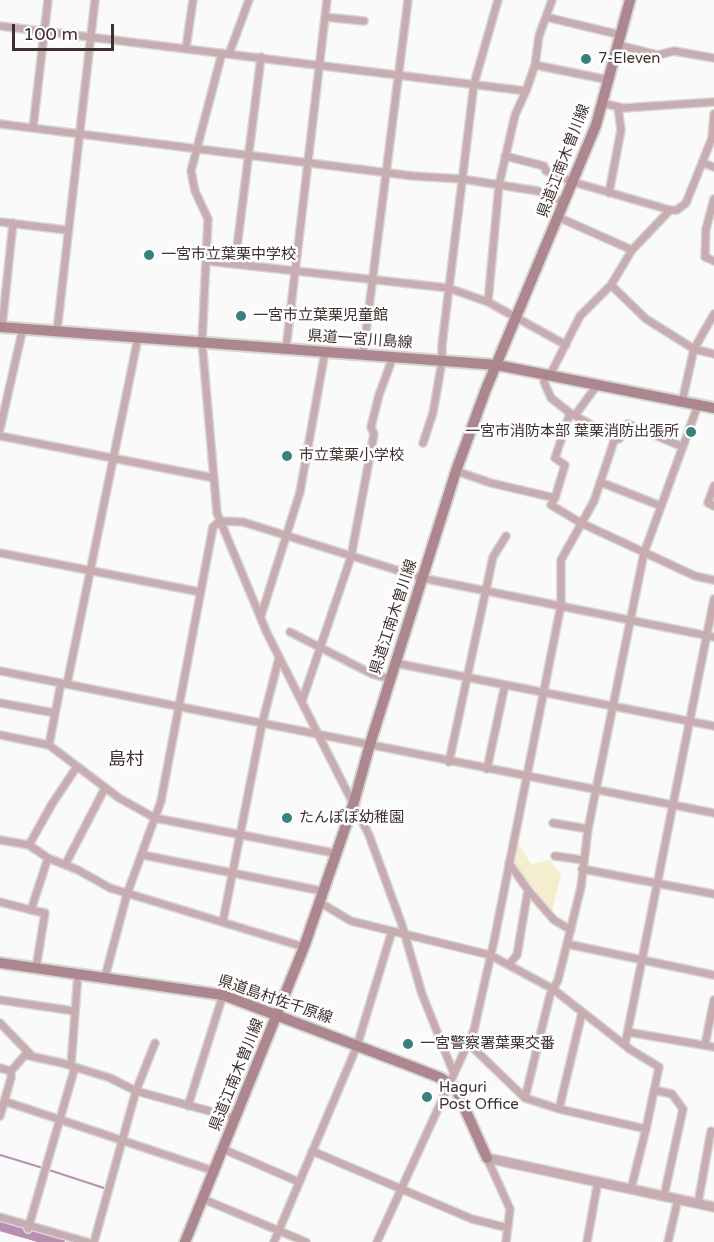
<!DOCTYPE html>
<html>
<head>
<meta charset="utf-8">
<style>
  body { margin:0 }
  #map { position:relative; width:714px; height:1242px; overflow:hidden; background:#fafafa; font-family:"Varela Round",sans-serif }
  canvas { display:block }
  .scale { position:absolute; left:12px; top:24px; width:102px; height:27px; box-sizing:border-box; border:3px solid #3e302c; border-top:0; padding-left:8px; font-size:18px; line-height:21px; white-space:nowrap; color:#3e302c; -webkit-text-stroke:4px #fff; paint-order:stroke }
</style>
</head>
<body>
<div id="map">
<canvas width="714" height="1242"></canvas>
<div class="scale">100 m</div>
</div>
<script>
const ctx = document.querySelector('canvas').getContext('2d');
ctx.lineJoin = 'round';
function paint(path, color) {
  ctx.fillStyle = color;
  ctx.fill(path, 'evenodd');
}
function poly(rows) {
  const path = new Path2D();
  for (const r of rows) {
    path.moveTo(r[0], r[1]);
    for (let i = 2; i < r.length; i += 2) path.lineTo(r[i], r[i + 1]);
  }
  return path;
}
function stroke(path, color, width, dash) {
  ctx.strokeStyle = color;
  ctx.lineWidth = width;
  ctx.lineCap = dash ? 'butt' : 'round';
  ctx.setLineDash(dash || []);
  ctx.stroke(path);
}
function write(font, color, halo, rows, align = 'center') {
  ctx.font = font + ' "Varela Round","Noto Sans JP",sans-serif';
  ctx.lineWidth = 5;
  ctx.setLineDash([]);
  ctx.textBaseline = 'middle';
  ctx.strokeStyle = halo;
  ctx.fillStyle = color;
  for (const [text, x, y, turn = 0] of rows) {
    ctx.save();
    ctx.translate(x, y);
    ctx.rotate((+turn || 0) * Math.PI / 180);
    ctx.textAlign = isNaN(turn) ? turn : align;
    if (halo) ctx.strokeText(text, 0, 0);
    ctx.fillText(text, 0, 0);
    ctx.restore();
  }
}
paint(poly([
  [517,841,531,864,550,860,561,875,552,911,512,862]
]), '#f4edce');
stroke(poly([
  [0,1155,43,1168],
  [49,1170,104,1188]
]), '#b88fb2', 2);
stroke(poly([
  [0,1225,59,1242]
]), '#b88fb2', 12);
const minor = poly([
  [325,17,364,21],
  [546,17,621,35],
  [0,26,526,91],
  [618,45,658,55,674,51,714,58],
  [186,48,193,0],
  [222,53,191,171,195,191,208,219,202,342,217,513,267,633,369,835,402,925,422,994,454,1074],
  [229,54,249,0],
  [535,65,609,80],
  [602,103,623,108,714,102],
  [0,124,413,176,462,179,538,191,564,202],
  [33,128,48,0],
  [505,156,544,166,546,171,573,182,670,210],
  [703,163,714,167],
  [609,193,621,130,618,107],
  [714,199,706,229,705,257,714,261],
  [558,217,632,250],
  [0,222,66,230],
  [207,261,448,288,488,302,566,345],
  [235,263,261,57],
  [611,285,646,319,694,349,714,354],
  [488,302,499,185,515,115,526,91,535,65,539,36,552,0],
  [2,327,13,223],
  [57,331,95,0],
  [286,349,327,0],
  [363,355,408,0],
  [547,374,544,382,551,398,570,413,555,458,565,465,555,498],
  [550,375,580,316,611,285,632,250,670,210,677,210,686,203,712,138,714,114],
  [682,402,694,349,714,314],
  [570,413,615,438],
  [576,414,598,384],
  [0,429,23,328],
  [0,436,214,478],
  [423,443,433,413,442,361,442,345,474,84,498,0],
  [456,471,491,483,555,498,551,505,581,523,695,576,714,580],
  [600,482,661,506],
  [714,486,708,503,714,506],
  [0,553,200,592],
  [261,616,300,492,325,352],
  [290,632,372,674,390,679],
  [395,663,714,726],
  [0,671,714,813],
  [67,684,138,338],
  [302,701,351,557,374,434,371,427,379,395,393,357],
  [0,703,55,713],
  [0,735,49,745,119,798,155,818,334,853],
  [49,745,61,683],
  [449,762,493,557,506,536],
  [487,769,505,685],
  [553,823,588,829],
  [0,840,29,845,52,804,76,768],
  [29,845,48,858,78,870,110,888,304,947],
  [143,855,322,891],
  [555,856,583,860],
  [509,863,528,890,554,920,571,930],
  [65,865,105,788],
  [582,869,714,894],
  [0,902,31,910],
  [319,902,351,921,490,955,553,989,631,1050,659,1067,646,1129],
  [223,921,262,724,279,658],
  [567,944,714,975],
  [509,964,517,955,528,890],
  [36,968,45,913,31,910,48,858],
  [105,977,127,894,161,801,213,527,220,521,243,522,422,578,714,637],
  [0,1000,74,1011],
  [0,1023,32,1056],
  [628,1032,714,1047],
  [469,1044,525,1098,559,1109,646,1129,631,1189],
  [625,1045,714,599],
  [705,1045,714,1000],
  [71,1066,78,973],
  [0,1068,11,1071,11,1078,0,1116],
  [11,1071,25,1055,62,1063,110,1078,136,1091,235,1118],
  [654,1090,672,1094,683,1109,664,1196],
  [525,1098,550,995,558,980,581,887,588,829,644,553,698,405],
  [4,1101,214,1171],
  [188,1106,223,995],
  [559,1109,582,1013],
  [223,1149,299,1182],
  [312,1151,472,1219,508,1228],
  [487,1158,510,1209,506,1242],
  [203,1199,306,1242],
  [698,1203,711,1131,714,1132],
  [0,1217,87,1242],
  [28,1229,75,1067],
  [94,1242,136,1091,155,1043],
  [274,1242,357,1046,392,931],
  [377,1242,474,1030,494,941,561,605,561,560,594,501,615,438,619,439,628,424,683,447],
  [587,1242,598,1181],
  [668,1242,678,1199]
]);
const tertiary = poly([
  [487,1158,714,1207]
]);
const secondary = poly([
  [0,327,497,365,714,408],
  [0,963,223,995,413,1067,441,1078,456,1089,487,1158],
  [185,1242,304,947,354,802,370,744,456,471,486,389,596,125,630,0]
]);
stroke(minor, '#d8d6d5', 10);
stroke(tertiary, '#d8d6d5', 12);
stroke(secondary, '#d8d6d5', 14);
stroke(minor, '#c7adb2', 7);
stroke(tertiary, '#c7adb2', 9);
stroke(secondary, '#ac8790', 10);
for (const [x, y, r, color] of [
  [586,59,6,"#39817d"],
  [149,255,6,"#39817d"],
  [241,316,6,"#39817d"],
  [691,432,6,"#39817d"],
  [287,456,6,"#39817d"],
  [287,818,6,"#39817d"],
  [408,1044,6,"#39817d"],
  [427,1097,6,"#39817d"]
]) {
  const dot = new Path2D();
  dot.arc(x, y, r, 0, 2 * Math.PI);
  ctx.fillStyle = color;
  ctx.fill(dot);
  stroke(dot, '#fff', 2);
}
write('15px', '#3e302c', '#fff', [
  ["7-Eleven",598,59],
  ["一宮市立葉栗中学校",161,255],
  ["一宮市立葉栗児童館",253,316],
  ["一宮市消防本部 葉栗消防出張所",679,432,"right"],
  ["市立葉栗小学校",299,456],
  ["たんぽぽ幼稚園",299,818],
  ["一宮警察署葉栗交番",420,1044],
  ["Haguri",439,1088],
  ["Post Office",439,1105]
], 'left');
write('15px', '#3e302c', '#fff', [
  ["県道江南木曽川線",564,161,-69],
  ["県道一宮川島線",360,340,4],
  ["県道江南木曽川線",394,617,-72],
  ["県道島村佐千原線",275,1000,19],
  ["県道江南木曽川線",237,1075,-68]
]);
write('18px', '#3e302c', '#fff', [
  ["島村",126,760]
]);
</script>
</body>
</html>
